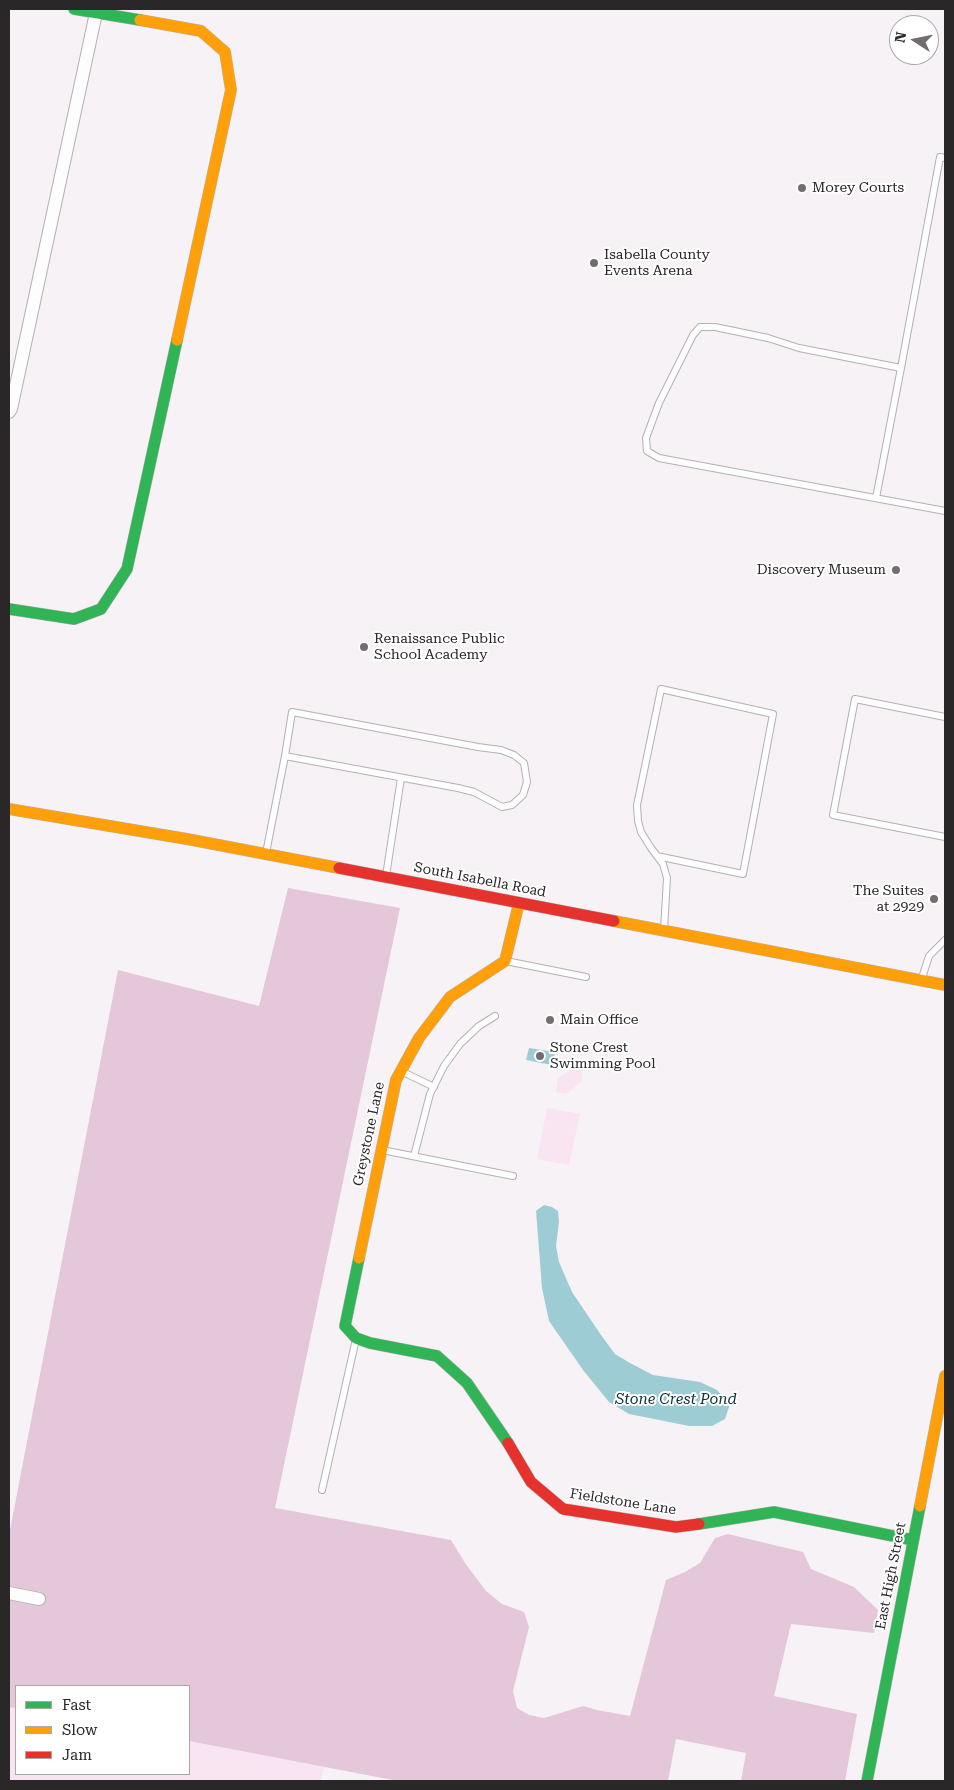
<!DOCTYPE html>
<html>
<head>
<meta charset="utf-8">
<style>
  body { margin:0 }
  #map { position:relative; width:954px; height:1790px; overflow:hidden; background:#f7f2f5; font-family:"Roboto Serif",serif }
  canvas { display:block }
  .frame { position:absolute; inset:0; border:10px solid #2a2728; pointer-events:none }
  .legend { position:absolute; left:15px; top:1685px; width:175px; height:90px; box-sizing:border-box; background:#fff; border:1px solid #aaa9a9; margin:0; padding:6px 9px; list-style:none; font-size:15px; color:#2a2728 }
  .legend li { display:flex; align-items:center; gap:10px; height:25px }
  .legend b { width:25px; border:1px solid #aaa9a9 }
  .north { position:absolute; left:889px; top:15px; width:50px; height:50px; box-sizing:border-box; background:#fff; border:1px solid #aaa9a9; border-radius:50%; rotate:281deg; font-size:14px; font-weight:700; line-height:20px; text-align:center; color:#2a2728 }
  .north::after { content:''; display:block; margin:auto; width:18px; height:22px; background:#726e70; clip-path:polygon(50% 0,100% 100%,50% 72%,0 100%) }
</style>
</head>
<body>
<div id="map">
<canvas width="954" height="1790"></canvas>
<div class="frame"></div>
<ul class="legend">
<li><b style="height:6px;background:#30b455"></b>Fast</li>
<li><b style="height:6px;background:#ff9f0a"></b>Slow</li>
<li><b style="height:6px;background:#e5322d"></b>Jam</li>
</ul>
<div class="north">N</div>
</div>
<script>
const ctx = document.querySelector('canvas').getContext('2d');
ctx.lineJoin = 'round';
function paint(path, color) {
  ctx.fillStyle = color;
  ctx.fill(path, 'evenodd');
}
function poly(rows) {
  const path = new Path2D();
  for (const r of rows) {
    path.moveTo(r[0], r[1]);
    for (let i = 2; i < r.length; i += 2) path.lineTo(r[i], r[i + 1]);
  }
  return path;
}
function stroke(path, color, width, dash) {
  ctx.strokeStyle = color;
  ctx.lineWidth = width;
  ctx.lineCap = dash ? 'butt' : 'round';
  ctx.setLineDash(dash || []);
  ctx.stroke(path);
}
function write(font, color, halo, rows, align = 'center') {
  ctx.font = font + ' "Roboto Serif",serif';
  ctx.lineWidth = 4;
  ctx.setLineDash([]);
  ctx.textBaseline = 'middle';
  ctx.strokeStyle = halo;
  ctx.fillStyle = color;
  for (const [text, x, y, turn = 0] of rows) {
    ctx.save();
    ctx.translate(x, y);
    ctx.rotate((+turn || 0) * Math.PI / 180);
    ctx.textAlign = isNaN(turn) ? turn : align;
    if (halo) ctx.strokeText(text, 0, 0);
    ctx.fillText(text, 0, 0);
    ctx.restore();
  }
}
paint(poly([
  [577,1065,582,1070,582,1081,566,1094,556,1092,558,1078],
  [547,1108,580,1114,569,1165,537,1159],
  [9,1707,16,1708,16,1774,189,1774,189,1741,324,1767,321,1781,9,1781]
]), '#f9e4f1');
paint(poly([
  [288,888,400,908,275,1508,451,1540,465,1563,486,1591,502,1604,524,1612,529,1627,513,1691,517,1708,529,1715,544,1718,583,1706,597,1710,630,1716,666,1580,685,1572,700,1563,715,1538,728,1534,803,1552,811,1569,854,1587,878,1610,874,1633,791,1624,774,1696,857,1714,845,1781,741,1781,746,1753,676,1739,668,1781,398,1781,189,1741,189,1686,16,1686,16,1708,9,1707,9,1535,118,970,259,1006]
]), '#e4c7d9');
paint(poly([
  [529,1048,555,1052,552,1065,526,1060],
  [544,1205,552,1207,558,1211,559,1222,556,1246,559,1262,572,1292,601,1335,615,1354,630,1363,653,1375,700,1382,717,1390,730,1404,725,1419,712,1426,689,1426,629,1414,609,1402,583,1370,549,1321,542,1288,536,1211]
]), '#9dccd5');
const lane = poly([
  [945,158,940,157,901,368,799,348,768,338,715,327,700,327,693,335,659,403,646,438,647,451,659,458,945,511],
  [876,498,901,368],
  [945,717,855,699,833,815,945,837],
  [266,853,285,756,458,788,474,792,502,807,512,805,523,795,527,782,524,763,514,755,501,750,478,747,292,712,285,756],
  [657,856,743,874,773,714,661,689,637,805,638,821,641,832,651,848,663,864,667,878,664,930],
  [386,876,401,778],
  [506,961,586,977],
  [922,978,929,956,945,940],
  [401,1071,434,1087],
  [382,1150,513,1176],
  [414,1156,430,1094,444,1066,460,1044,479,1026,495,1016],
  [322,1490,356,1339]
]);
const street = poly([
  [9,412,11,409,96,13],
  [9,1593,39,1599]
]);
const fast = poly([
  [74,9,140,20],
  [9,609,74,619,101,609,127,569,177,340],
  [359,1258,345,1326,356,1338,370,1343,437,1356,467,1383,508,1443],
  [699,1524,774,1512,913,1540],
  [867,1781,920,1506]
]);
const slow = poly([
  [140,20,201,31,225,52,231,90,177,340],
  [9,809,187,839,339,868],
  [614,921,945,985],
  [359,1258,396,1080,419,1038,450,997,505,961,519,903],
  [920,1506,945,1376]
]);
const jam = poly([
  [339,868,614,921],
  [508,1443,531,1482,563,1509,676,1527,699,1524]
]);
stroke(lane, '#b4b1b3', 8);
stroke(street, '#b4b1b3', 14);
stroke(fast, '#b4b1b3', 12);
stroke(slow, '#b4b1b3', 12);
stroke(jam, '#b4b1b3', 12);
stroke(lane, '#fefdfe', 6);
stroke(street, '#fefdfe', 12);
stroke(fast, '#30b455', 11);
stroke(slow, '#ff9f0a', 11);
stroke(jam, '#e5322d', 11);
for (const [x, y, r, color] of [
  [802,188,5,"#726e70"],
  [594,263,5,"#726e70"],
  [896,570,5,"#726e70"],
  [364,647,5,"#726e70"],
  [934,899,5,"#726e70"],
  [550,1020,5,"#726e70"],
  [540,1056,5,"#726e70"]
]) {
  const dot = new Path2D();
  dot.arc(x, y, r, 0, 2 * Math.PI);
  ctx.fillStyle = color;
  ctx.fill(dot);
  stroke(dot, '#fff', 2);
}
write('14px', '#2a2728', '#fff', [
  ["Morey Courts",812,188],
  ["Isabella County",604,255],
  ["Events Arena",604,271],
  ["Discovery Museum",886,570,"right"],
  ["Renaissance Public",374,639],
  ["School Academy",374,655],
  ["The Suites",924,891,"right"],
  ["at 2929",924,907,"right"],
  ["Main Office",560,1020],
  ["Stone Crest",550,1048],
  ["Swimming Pool",550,1064]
], 'left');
write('14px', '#2a2728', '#fff', [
  ["South Isabella Road",480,880,11],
  ["Greystone Lane",369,1134,-78],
  ["Fieldstone Lane",623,1502,9],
  ["East High Street",891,1576,-79]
]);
write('italic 15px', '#0e3136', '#fff', [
  ["Stone Crest Pond",676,1400]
]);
</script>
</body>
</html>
